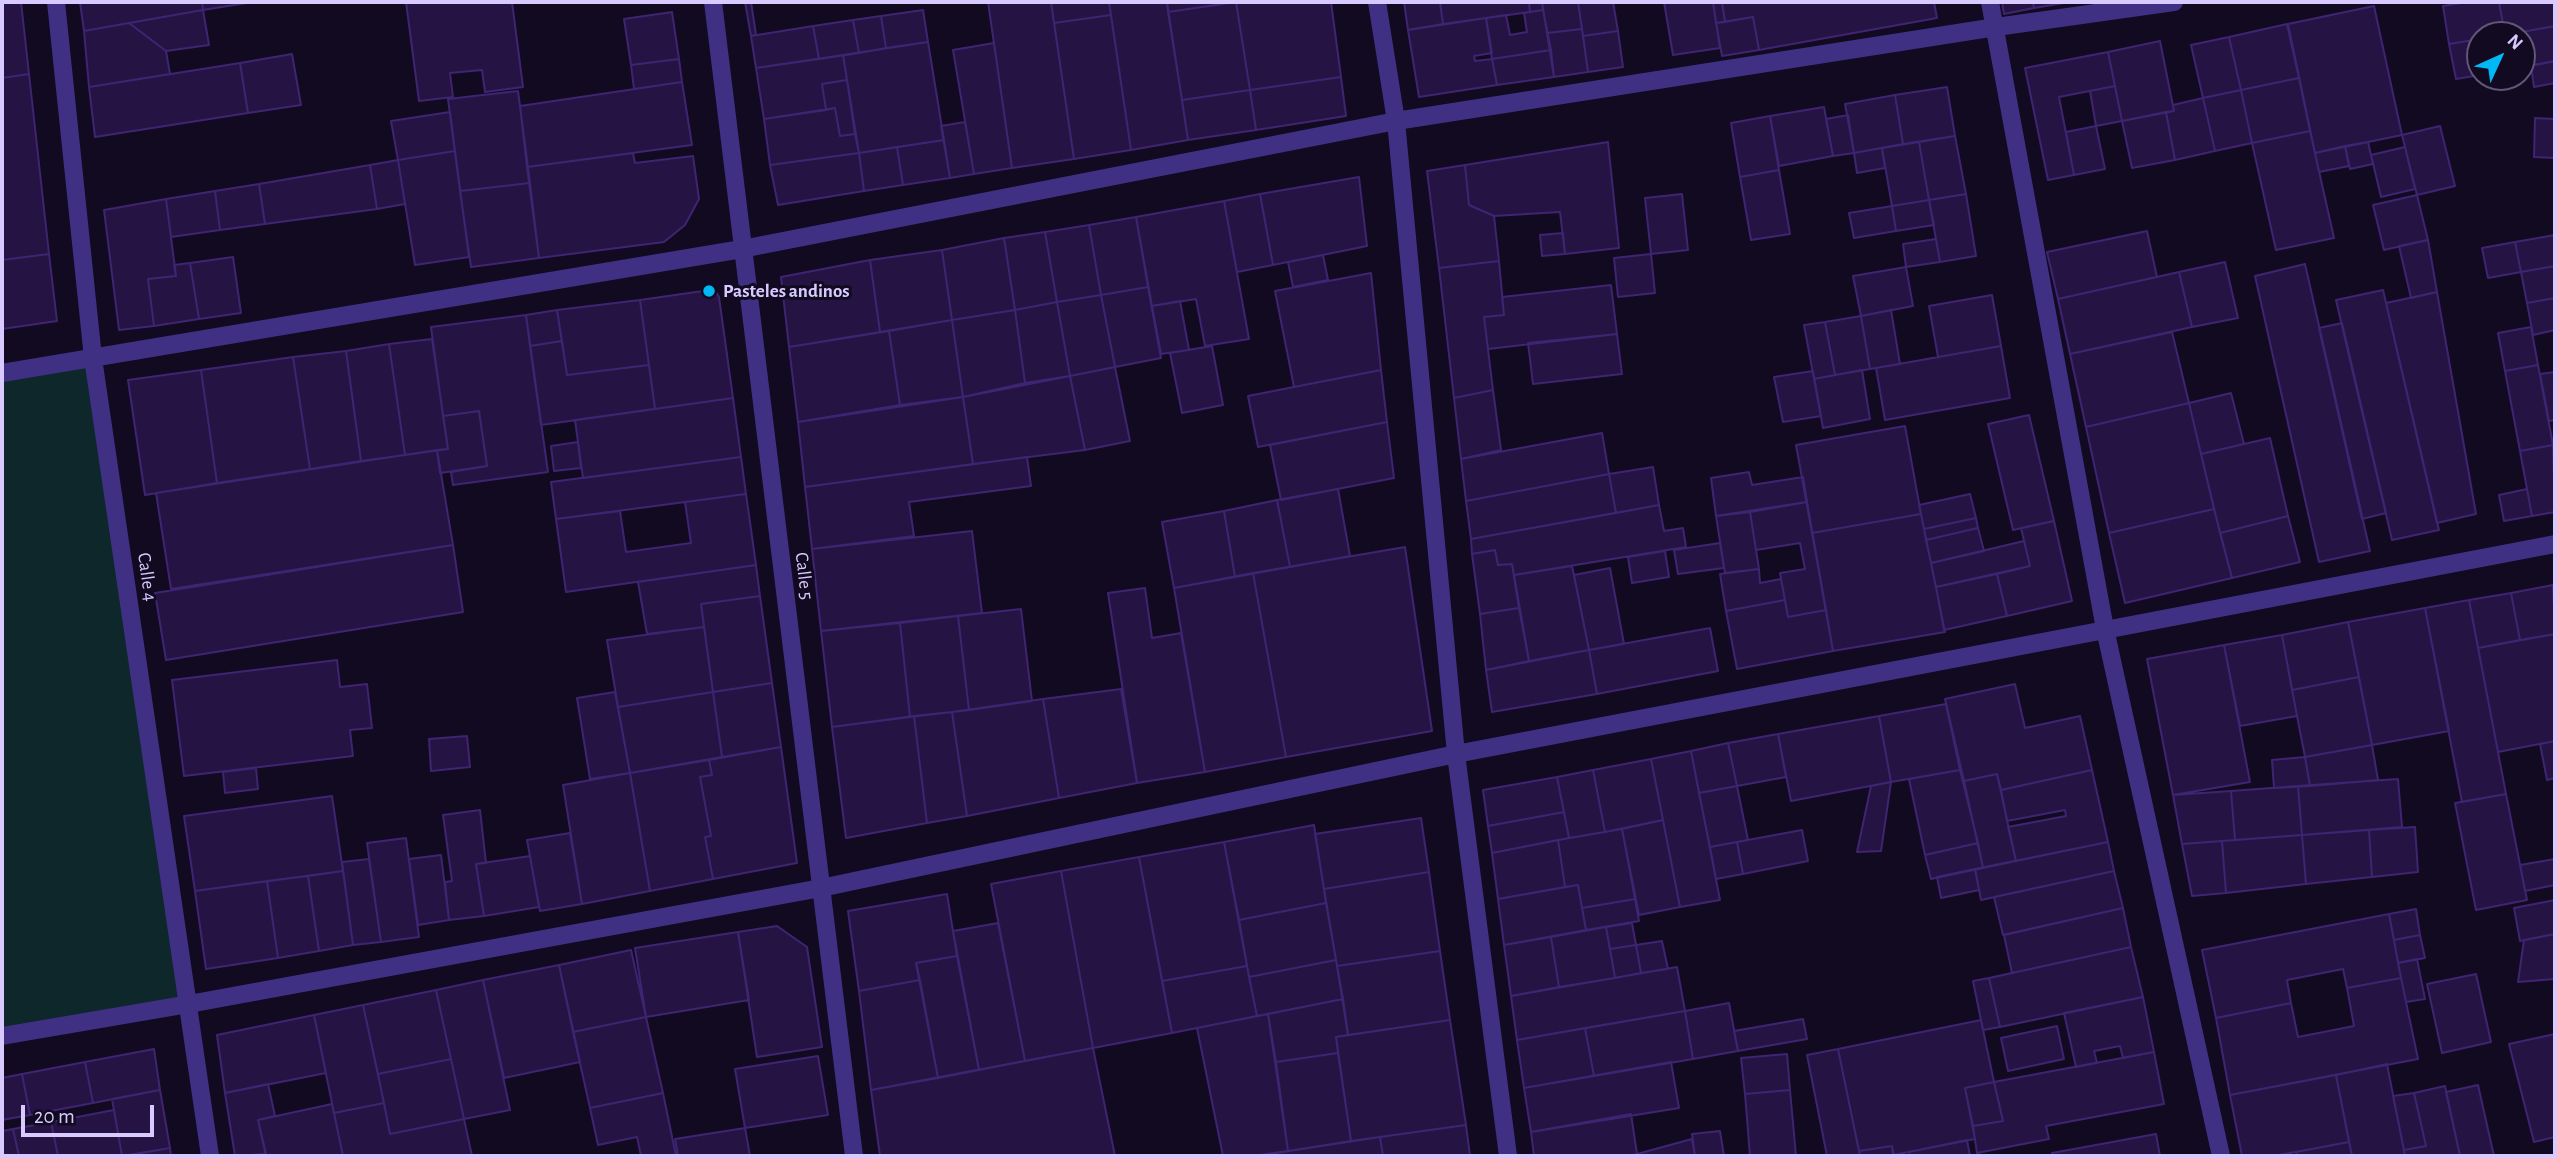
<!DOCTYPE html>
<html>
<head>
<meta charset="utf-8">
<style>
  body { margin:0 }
  #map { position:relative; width:2557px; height:1158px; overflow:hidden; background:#110a20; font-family:"Alegreya Sans",sans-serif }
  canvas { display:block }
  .frame { position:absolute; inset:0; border:4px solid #d8caff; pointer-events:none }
  .north { position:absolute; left:2466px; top:21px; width:70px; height:70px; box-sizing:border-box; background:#110a20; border:2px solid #615779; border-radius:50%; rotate:45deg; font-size:19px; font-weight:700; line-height:28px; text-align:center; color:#d8caff }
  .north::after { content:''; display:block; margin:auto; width:24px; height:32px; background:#00b8f5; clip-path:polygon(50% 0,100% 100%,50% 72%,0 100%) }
  .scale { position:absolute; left:21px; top:1105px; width:133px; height:32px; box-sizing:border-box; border:4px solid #d8caff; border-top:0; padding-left:9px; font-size:21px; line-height:24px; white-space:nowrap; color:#d8caff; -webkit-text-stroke:5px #110a20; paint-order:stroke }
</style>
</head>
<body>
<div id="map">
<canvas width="2557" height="1158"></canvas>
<div class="frame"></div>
<div class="north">N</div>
<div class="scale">20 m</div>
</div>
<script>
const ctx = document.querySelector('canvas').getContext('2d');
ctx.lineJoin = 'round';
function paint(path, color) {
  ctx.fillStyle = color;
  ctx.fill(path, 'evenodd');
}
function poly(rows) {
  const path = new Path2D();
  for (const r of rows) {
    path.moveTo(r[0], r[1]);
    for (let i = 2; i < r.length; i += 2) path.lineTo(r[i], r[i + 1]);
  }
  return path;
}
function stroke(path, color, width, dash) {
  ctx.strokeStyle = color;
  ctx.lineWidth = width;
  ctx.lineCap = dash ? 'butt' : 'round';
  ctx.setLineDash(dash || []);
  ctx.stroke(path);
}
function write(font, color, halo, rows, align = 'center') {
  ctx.font = font + ' "Alegreya Sans",sans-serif';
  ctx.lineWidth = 6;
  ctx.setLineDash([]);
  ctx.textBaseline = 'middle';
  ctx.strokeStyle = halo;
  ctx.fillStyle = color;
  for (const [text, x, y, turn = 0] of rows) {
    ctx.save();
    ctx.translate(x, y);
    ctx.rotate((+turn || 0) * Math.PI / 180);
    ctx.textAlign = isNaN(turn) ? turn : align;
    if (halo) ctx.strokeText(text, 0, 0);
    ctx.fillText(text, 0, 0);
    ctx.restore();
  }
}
paint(poly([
  [93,358,189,1004,2,1036,2,373]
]), '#0d272b');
const building = poly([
  [2,2,21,2,29,74,2,78,2,2],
  [80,2,202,2,203,10,84,31,80,2],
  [202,2,253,2,203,10,202,2],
  [406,2,512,2,523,87,485,92,482,70,450,73,453,97,419,101,406,2],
  [745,2,751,2,756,35,751,36,745,2],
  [988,2,1051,2,1074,159,1012,168,988,2],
  [1051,2,1109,2,1111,15,1054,23,1051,2],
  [1109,2,1167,2,1188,140,1131,150,1109,2],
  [1167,2,1223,2,1223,4,1168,12,1167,2],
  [1236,2,1331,2,1341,77,1250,90,1236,2],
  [1236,2,1250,90,1182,100,1168,12,1236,2],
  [1404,2,1440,2,1443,24,1408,30,1404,2],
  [1440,2,1529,2,1530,12,1443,24,1440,2],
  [1529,2,1542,2,1543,10,1530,12,1529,2],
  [1542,2,1578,2,1582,29,1547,33,1542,2],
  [1578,2,1613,2,1618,31,1583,36,1578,2],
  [1664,2,1713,2,1720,48,1673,55,1664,2],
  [1713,2,1722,2,1725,22,1716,23,1713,2],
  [1722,2,1934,2,1937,18,1759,50,1753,17,1725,22,1722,2],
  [2002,2,2033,2,2034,8,2004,14,2002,2],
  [2033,2,2070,2,2034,8,2033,2],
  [2467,2,2499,2,2505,35,2480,35,2480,39,2449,44,2443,6,2467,2],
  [2499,2,2555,2,2555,26,2505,35,2499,2],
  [2374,6,2402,135,2315,153,2288,24,2374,6],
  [203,10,209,45,166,51,129,23,203,10],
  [923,10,928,42,886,48,881,16,923,10],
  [1543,10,1551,50,1492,59,1486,18,1506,15,1510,35,1527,32,1524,13,1543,10],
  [672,12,679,59,631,65,624,19,672,12],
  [1111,15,1131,150,1074,159,1054,23,1111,15],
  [881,16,886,48,859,53,853,20,881,16],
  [1753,17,1759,50,1722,56,1716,23,1753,17],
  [1486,18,1492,53,1474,56,1475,61,1492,59,1497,85,1419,97,1408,30,1486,18],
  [853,20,859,53,819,59,813,26,853,20],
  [129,23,166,51,170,74,89,87,84,31,129,23],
  [2287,24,2299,78,2241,90,2229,37,2287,24],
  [813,26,819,59,756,68,751,36,813,26],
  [2555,26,2555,61,2522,67,2522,35,2505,35,2555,26],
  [1582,29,1588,72,1554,77,1547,33,1582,29],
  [1618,31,1623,67,1588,72,1583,36,1618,31],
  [2229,37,2241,90,2203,98,2191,45,2229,37],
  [2480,39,2480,75,2456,79,2449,44,2480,39],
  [2160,41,2174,111,2122,121,2108,52,2160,41],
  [928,42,944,140,859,153,843,55,928,42],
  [994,43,1012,168,974,174,953,50,994,43],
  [1551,50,1554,77,1497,85,1492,59,1551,50],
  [2108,52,2115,86,2059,97,2074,175,2048,180,2025,68,2108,52],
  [292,54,301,105,248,113,240,63,292,54],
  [843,55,847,80,822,84,826,110,764,119,756,68,843,55],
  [679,59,682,82,634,89,631,65,679,59],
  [2555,61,2555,83,2534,87,2531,66,2555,61],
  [240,63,248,113,95,137,89,87,240,63],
  [29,74,49,254,2,260,2,78,29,74],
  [1341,77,1346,116,1256,130,1250,90,1341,77],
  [2299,78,2310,131,2252,143,2241,90,2299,78],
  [847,80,855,134,840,136,835,108,826,110,822,84,847,80],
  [682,82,692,145,527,167,520,106,682,82],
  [2115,86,2122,121,2096,126,2090,91,2115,86],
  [1947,87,1955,136,1903,144,1895,95,1947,87],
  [1250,90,1256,130,1188,140,1182,100,1250,90],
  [2241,90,2252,143,2215,151,2203,98,2241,90],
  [518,91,530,183,460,191,448,99,518,91],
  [1895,95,1903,144,1854,153,1845,104,1895,95],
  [2203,98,2215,151,2175,160,2166,112,2174,111,2173,105,2203,98],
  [1824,107,1833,156,1779,166,1770,116,1824,107],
  [835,108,840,136,855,134,859,153,770,165,764,119,835,108],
  [450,112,455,151,398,160,391,121,450,112],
  [2166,112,2175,160,2132,168,2122,121,2166,112],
  [1848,115,1854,153,1833,156,1826,119,1848,115],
  [1770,116,1779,170,1740,177,1731,123,1770,116],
  [2535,118,2555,119,2555,158,2534,157,2535,118],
  [965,122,974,174,950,178,941,126,965,122],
  [2096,126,2105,169,2074,175,2066,132,2096,126],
  [2440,126,2455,186,2417,195,2402,135,2440,126],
  [2310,131,2334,238,2276,250,2252,143,2310,131],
  [1955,136,1966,194,1929,200,1919,142,1955,136],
  [944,140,950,178,903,185,897,147,944,140],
  [1608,142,1619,248,1565,254,1560,212,1494,216,1469,205,1465,165,1608,142],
  [1919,142,1929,200,1892,206,1882,148,1919,142],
  [2368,142,2373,164,2350,169,2345,146,2368,142],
  [2345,146,2349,166,2319,172,2315,153,2345,146],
  [897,147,903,185,864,191,859,153,897,147],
  [2405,147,2415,189,2381,197,2371,155,2405,147],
  [1882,148,1885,168,1857,173,1854,153,1882,148],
  [455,151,469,257,415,265,398,160,455,151],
  [633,153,635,163,693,156,699,199,685,225,664,242,539,258,527,167,633,153],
  [859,153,864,191,778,205,770,165,859,153],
  [398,160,405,204,377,209,370,165,398,160],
  [370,165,377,209,265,224,259,184,370,165],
  [1465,165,1469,205,1494,216,1499,261,1439,268,1427,171,1465,165],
  [1779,170,1790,234,1751,240,1740,177,1779,170],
  [1359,177,1367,246,1273,265,1260,194,1359,177],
  [530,183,539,258,471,267,460,191,530,183],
  [259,184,265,224,220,230,215,191,259,184],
  [215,191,220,230,171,237,166,199,215,191],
  [1260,194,1273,265,1237,272,1224,201,1260,194],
  [1682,194,1688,250,1651,254,1645,198,1682,194],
  [1966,194,1976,256,1940,262,1929,200,1966,194],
  [2417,195,2428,240,2384,250,2373,205,2417,195],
  [166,199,176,276,148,279,154,326,119,330,104,210,166,199],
  [1929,200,1934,225,1896,231,1892,206,1929,200],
  [1224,201,1249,339,1205,346,1196,299,1152,306,1136,217,1224,201],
  [1892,206,1896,231,1854,238,1849,213,1892,206],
  [1136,217,1148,287,1101,295,1089,225,1136,217],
  [1089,225,1101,295,1057,302,1045,232,1089,225],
  [2147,231,2157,277,2058,299,2047,252,2147,231],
  [1045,232,1057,302,1015,310,1004,238,1045,232],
  [1563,233,1565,254,1542,256,1540,235,1563,233],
  [2555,235,2555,266,2521,272,2515,242,2555,235],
  [1004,238,1015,310,952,320,942,250,1004,238],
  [1936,239,1940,262,1906,267,1903,244,1936,239],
  [2428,240,2437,292,2411,298,2399,246,2428,240],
  [2515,242,2521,272,2488,278,2482,248,2515,242],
  [942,250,952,320,880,332,870,260,942,250],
  [49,254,57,321,2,329,2,260,49,254],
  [1651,254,1655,293,1618,297,1614,258,1651,254],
  [1323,255,1328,280,1293,287,1288,262,1323,255],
  [233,257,241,313,199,319,190,263,233,257],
  [870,260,880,332,789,347,781,277,870,260],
  [1499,261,1504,315,1484,317,1493,390,1454,398,1439,268,1499,261],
  [2225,262,2238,318,2192,327,2179,272,2225,262],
  [190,263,199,319,154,326,148,279,176,276,174,265,190,263],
  [2305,264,2370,551,2319,562,2255,276,2305,264],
  [2555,266,2555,298,2527,303,2521,272,2555,266],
  [1906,267,1913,306,1861,316,1853,276,1906,267],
  [2179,272,2192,327,2070,354,2058,299,2179,272],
  [1371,273,1381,370,1294,387,1275,291,1371,273],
  [1611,285,1617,334,1488,349,1484,317,1504,315,1502,297,1611,285],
  [1148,287,1161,358,1115,367,1101,295,1148,287],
  [710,290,716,292,719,297,733,398,655,409,640,300,710,290],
  [2383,290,2439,530,2392,540,2336,300,2383,290],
  [2437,292,2476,514,2437,523,2386,303,2437,292],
  [1101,295,1115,367,1070,376,1057,302,1101,295],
  [1992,295,2001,346,1938,357,1929,306,1992,295],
  [2555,298,2555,330,2533,335,2527,303,2555,298],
  [640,300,649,365,567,375,557,310,640,300],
  [1180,301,1189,350,1161,354,1152,306,1180,301],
  [1057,302,1070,376,1025,383,1015,310,1057,302],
  [557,310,562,341,530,346,526,315,557,310],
  [1015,310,1025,383,963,397,952,320,1015,310],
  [1891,310,1900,364,1870,369,1861,316,1891,310],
  [526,315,548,472,453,485,451,472,487,466,479,411,443,416,431,327,526,315],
  [1861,316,1870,369,1835,375,1825,322,1861,316],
  [952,320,963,397,900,405,889,331,952,320],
  [1825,322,1835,375,1814,379,1804,325,1825,322],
  [2342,323,2386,513,2362,519,2319,328,2342,323],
  [2531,327,2538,365,2505,371,2498,333,2531,327],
  [889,331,900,405,798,422,789,347,889,331],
  [2172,332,2189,403,2086,427,2070,354,2172,332],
  [1617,334,1622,374,1533,384,1528,343,1617,334],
  [432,339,448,449,405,455,389,344,432,339],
  [562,341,567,375,649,365,655,409,541,425,530,346,562,341],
  [389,344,405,455,361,461,346,351,389,344],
  [1212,346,1223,405,1182,413,1170,353,1212,346],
  [2001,346,2010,398,1885,420,1876,368,2001,346],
  [346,351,361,461,310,469,293,357,346,351],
  [293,357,310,469,217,483,201,370,293,357],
  [2538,365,2553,445,2520,451,2505,371,2538,365],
  [1115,367,1130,441,1085,450,1070,376,1115,367],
  [201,370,217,483,145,495,128,380,201,370],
  [1381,370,1387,422,1258,447,1248,396,1381,370],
  [1862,370,1870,419,1823,428,1814,379,1862,370],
  [1813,371,1821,416,1783,422,1774,377,1813,371],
  [2555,372,2555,420,2549,421,2540,374,2555,372],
  [1070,376,1085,450,973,464,963,397,1070,376],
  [1493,390,1501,450,1461,459,1454,398,1493,390],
  [2231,393,2244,444,2201,454,2189,403,2231,393],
  [963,397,973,464,805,487,798,422,963,397],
  [733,398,741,457,583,478,575,420,733,398],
  [2189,403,2214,509,2109,533,2086,427,2189,403],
  [479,411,487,466,440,473,437,450,448,449,443,416,479,411],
  [2029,415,2054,521,2013,530,1988,424,2029,415],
  [1387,422,1394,478,1281,500,1270,445,1387,422],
  [1905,426,1921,514,1812,533,1796,445,1905,426],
  [1602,433,1609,474,1466,501,1461,459,1602,433],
  [2270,438,2288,516,2220,533,2201,454,2270,438],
  [578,442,581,468,554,471,551,446,578,442],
  [2553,445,2555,512,2532,516,2520,451,2553,445],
  [437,450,453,545,171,589,156,493,437,450],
  [741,457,746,494,556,519,551,482,741,457],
  [1027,457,1031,486,909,502,914,536,812,549,805,487,1027,457],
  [1653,467,1659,505,1616,513,1609,474,1653,467],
  [1749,472,1752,485,1803,477,1807,502,1716,516,1711,478,1749,472],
  [1609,474,1616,513,1471,539,1466,501,1609,474],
  [1338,489,1350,556,1290,567,1277,500,1338,489],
  [2527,489,2532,516,2504,521,2499,495,2527,489],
  [746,494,756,565,566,592,556,519,620,511,626,552,691,543,685,502,746,494],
  [1970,494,1976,518,1924,529,1919,505,1970,494],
  [1277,500,1290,567,1235,577,1224,511,1277,500],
  [1807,502,1826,610,1788,617,1780,573,1805,569,1800,543,1756,550,1750,512,1807,502],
  [1659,505,1664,531,1683,528,1686,547,1514,575,1512,564,1498,565,1495,550,1472,554,1471,539,1659,505],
  [2214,509,2232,578,2125,603,2109,533,2214,509],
  [1224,511,1235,577,1174,588,1162,522,1224,511],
  [1750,512,1759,569,1725,573,1716,516,1750,512],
  [1921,514,1945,632,1833,651,1812,533,1921,514],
  [2288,516,2300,562,2232,578,2220,533,2288,516],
  [1976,518,1978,528,1926,540,1924,529,1976,518],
  [2054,521,2072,601,2007,616,1997,574,2030,566,2021,528,2054,521],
  [1978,528,1984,551,1931,563,1926,540,1978,528],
  [972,531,982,613,821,631,812,549,972,531],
  [2024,541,2030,566,1936,587,1931,563,2024,541],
  [1720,543,1724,568,1678,574,1674,550,1720,543],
  [453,545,463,612,166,660,155,593,453,545],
  [1405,547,1432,731,1286,757,1253,573,1405,547],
  [1495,550,1498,565,1512,564,1519,608,1480,614,1472,554,1495,550],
  [1665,551,1669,577,1632,583,1628,557,1665,551],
  [756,565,760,596,701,604,704,627,647,634,638,582,756,565],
  [1572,566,1589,650,1529,661,1514,575,1572,566],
  [1610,568,1624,644,1589,650,1574,575,1610,568],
  [1759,569,1760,583,1781,579,1785,600,1726,611,1720,574,1759,569],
  [1253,573,1286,757,1205,772,1174,588,1253,573],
  [1997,574,2007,616,1944,630,1936,587,1997,574],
  [2553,585,2555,634,2520,640,2511,593,2553,585],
  [1145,588,1152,638,1181,633,1205,772,1137,783,1108,593,1145,588],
  [2511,593,2520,640,2478,648,2469,600,2511,593],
  [760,596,772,683,713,692,701,604,760,596],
  [1785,600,1788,617,1826,610,1833,651,1737,669,1726,611,1785,600],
  [2469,600,2506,794,2462,802,2425,608,2469,600],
  [1519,608,1529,661,1486,670,1480,614,1519,608],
  [2425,608,2449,731,2372,745,2348,622,2425,608],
  [1021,609,1032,701,969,710,958,616,1021,609],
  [958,616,969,710,910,717,900,623,958,616],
  [2348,622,2359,677,2292,690,2282,635,2348,622],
  [900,623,910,717,832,727,821,631,900,623],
  [704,627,713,692,618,707,607,640,704,627],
  [1710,628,1718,671,1597,694,1589,650,1710,628],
  [2555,634,2555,741,2498,752,2478,648,2555,634],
  [2282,635,2297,716,2240,726,2224,645,2282,635],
  [2224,645,2250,782,2173,795,2147,659,2224,645],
  [1589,650,1597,694,1492,712,1486,670,1589,650],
  [337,660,340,687,367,684,372,728,350,730,353,756,184,776,172,680,337,660],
  [2359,677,2372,745,2305,757,2292,690,2359,677],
  [772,683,781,747,722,757,713,692,772,683],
  [2015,684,2025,728,2080,716,2092,770,2001,790,1997,774,1964,781,1945,699,2015,684],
  [1121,689,1137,783,1059,798,1043,699,1121,689],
  [615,692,630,773,590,779,577,698,615,692],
  [713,692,722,757,630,773,618,707,713,692],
  [1043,699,1059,798,967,816,952,712,1043,699],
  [1946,704,1960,770,1891,782,1879,716,1946,704],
  [952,712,967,816,927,823,914,716,952,712],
  [914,716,927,823,846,838,832,727,914,716],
  [1879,716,1891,782,1791,801,1778,734,1879,716],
  [1778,734,1786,777,1737,786,1728,743,1778,734],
  [467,736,470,767,431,771,429,739,467,736],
  [2555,741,2555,778,2547,780,2540,744,2555,741],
  [1728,743,1737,786,1699,793,1691,751,1728,743],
  [2372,745,2378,780,2310,786,2305,757,2372,745],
  [781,747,797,863,713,879,705,837,711,836,700,777,712,775,709,760,781,747],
  [1691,751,1720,900,1680,907,1651,759,1691,751],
  [2305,757,2310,786,2274,788,2272,760,2305,757],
  [1651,759,1663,820,1605,832,1593,770,1651,759],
  [709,760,712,775,700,777,711,836,705,837,713,879,650,891,630,773,709,760],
  [256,768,258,789,225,793,223,772,256,768],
  [1593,770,1605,832,1569,838,1557,777,1593,770],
  [1960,770,1978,843,1925,855,1909,779,1960,770],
  [2092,770,2108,842,2016,861,2008,827,2066,816,2065,810,2007,821,2001,790,2092,770],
  [630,773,650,891,582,904,563,785,630,773],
  [1997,774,2016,861,1983,868,1964,781,1997,774],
  [1557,777,1564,812,1488,826,1483,790,1557,777],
  [2398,779,2402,827,2302,835,2298,786,2398,779],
  [1891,782,1881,851,1857,852,1871,786,1891,782],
  [1737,786,1748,840,1710,847,1699,793,1737,786],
  [2298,786,2302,835,2235,840,2231,791,2298,786],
  [2231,791,2235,840,2182,844,2173,795,2231,791],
  [2506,794,2527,900,2476,910,2455,803,2506,794],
  [332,796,343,871,195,891,184,816,332,796],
  [480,810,486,863,476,864,484,916,449,920,445,882,452,881,443,815,480,810],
  [1564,812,1569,838,1492,853,1488,826,1564,812],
  [1421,818,1429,872,1324,889,1315,834,1421,818],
  [1663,820,1680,907,1639,915,1622,829,1663,820],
  [1314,825,1326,903,1239,920,1224,842,1314,825],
  [2415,827,2418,872,2372,877,2369,830,2415,827],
  [1622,829,1635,899,1582,908,1578,885,1565,887,1558,840,1622,829],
  [1802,830,1808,861,1743,874,1737,842,1802,830],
  [2369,830,2372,877,2306,884,2302,835,2369,830],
  [570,833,582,904,540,911,527,840,570,833],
  [2302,835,2306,884,2226,893,2222,841,2302,835],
  [406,838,419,937,381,942,367,843,406,838],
  [1558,840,1565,887,1498,899,1492,853,1558,840],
  [2222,841,2226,893,2192,896,2182,844,2222,841],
  [1224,842,1247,966,1162,981,1139,857,1224,842],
  [1737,842,1743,874,1716,879,1710,847,1737,842],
  [2108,842,2114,871,1981,900,1975,869,2108,842],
  [1978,843,1983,868,1931,879,1925,855,1978,843],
  [441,855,449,920,418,925,409,859,441,855],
  [530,856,539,907,484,916,476,864,530,856],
  [1139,857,1172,1033,1093,1048,1061,871,1139,857],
  [369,859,381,942,353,945,342,862,369,859],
  [2555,859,2555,885,2525,891,2520,865,2555,859],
  [1975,869,1979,890,1941,898,1937,877,1975,869],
  [343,871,353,945,319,951,308,876,343,871],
  [1061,871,1093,1048,1025,1061,991,884,1061,871],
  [2114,871,2123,908,2003,935,1994,897,2114,871],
  [1429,872,1440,951,1337,966,1324,889,1429,872],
  [308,876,319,951,278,958,267,881,308,876],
  [267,881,278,958,206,969,195,891,267,881],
  [1578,885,1586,930,1504,945,1498,899,1578,885],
  [947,894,957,956,916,963,920,980,859,991,848,911,947,894],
  [1635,899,1639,921,1586,930,1582,908,1635,899],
  [2555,900,2555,934,2520,941,2514,908,2555,900],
  [1326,903,1336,960,1249,977,1239,920,1326,903],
  [2123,908,2131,947,2012,973,2004,935,2123,908],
  [2416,909,2420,935,2394,940,2389,914,2416,909],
  [2389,914,2401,978,2347,988,2343,969,2287,980,2291,1003,2216,1018,2202,950,2389,914],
  [998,923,1025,1061,979,1070,953,931,998,923],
  [1632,923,1636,945,1610,949,1606,927,1632,923],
  [777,926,807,947,822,1047,757,1057,738,932,777,926],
  [1606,927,1615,978,1559,987,1551,937,1606,927],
  [738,932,749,1000,646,1017,635,948,738,932],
  [2555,934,2555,979,2518,982,2524,940,2555,934],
  [2420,935,2425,958,2398,963,2394,940,2420,935],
  [1551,937,1559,987,1511,996,1504,945,1551,937],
  [1662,941,1668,969,1641,973,1636,945,1662,941],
  [1636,945,1641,973,1615,978,1610,949,1636,945],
  [2131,947,2143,997,2000,1027,1989,978,2131,947],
  [631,950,646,1017,573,1032,559,965,631,950],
  [1440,951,1450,1020,1348,1035,1337,966,1440,951],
  [957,956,979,1070,938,1078,916,963,957,956],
  [2417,959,2425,999,2406,1002,2398,963,2417,959],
  [1336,960,1343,999,1257,1016,1249,977,1336,960],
  [559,965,580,1062,504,1078,483,980,559,965],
  [1247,966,1257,1016,1172,1033,1162,981,1247,966],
  [1677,967,1685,1011,1517,1040,1511,996,1677,967],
  [2476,974,2491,1042,2442,1053,2427,984,2476,974],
  [1989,978,2000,1027,1983,1030,1973,981,1989,978],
  [2401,978,2418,1059,2230,1095,2216,1018,2291,1003,2298,1037,2354,1026,2347,988,2401,978],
  [483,980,510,1110,464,1119,436,990,483,980],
  [920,980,938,1078,871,1090,859,991,920,980],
  [436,990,451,1059,378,1074,363,1005,436,990],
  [2143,997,2154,1052,2123,1058,2120,1046,2094,1051,2097,1063,2076,1067,2064,1013,2143,997],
  [1343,999,1348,1035,1336,1037,1338,1053,1276,1062,1268,1014,1343,999],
  [1729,1003,1738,1051,1693,1059,1685,1011,1729,1003],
  [363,1005,384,1103,334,1113,314,1015,363,1005],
  [1685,1011,1693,1059,1594,1076,1585,1028,1685,1011],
  [1268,1014,1288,1151,1253,1156,1223,1156,1197,1028,1268,1014],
  [314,1015,326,1073,225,1093,217,1035,314,1015],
  [646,1017,663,1093,590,1108,573,1032,646,1017],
  [1803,1019,1807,1039,1738,1051,1734,1031,1803,1019],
  [1450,1020,1466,1125,1351,1141,1336,1037,1450,1020],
  [1981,1020,1994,1082,1965,1088,1975,1139,1893,1155,1892,1146,1859,1151,1838,1049,1981,1020],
  [2057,1026,2064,1059,2008,1071,2001,1038,2057,1026],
  [1585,1028,1594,1076,1524,1088,1517,1040,1585,1028],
  [2555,1034,2555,1137,2534,1142,2509,1044,2555,1034],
  [1093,1048,1115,1156,880,1156,871,1090,1093,1048],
  [154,1049,160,1090,93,1103,85,1062,154,1049],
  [1838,1049,1860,1156,1827,1156,1807,1055,1838,1049],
  [2154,1052,2164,1104,2046,1126,2049,1139,1977,1153,1973,1126,2003,1121,1994,1082,2154,1052],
  [1338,1053,1351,1141,1288,1151,1276,1062,1338,1053],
  [1787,1054,1790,1090,1745,1094,1741,1058,1787,1054],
  [818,1056,828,1115,745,1128,735,1069,818,1056],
  [451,1059,464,1119,390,1134,378,1074,451,1059],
  [85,1062,93,1103,30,1115,22,1074,85,1062],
  [1671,1062,1679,1108,1531,1132,1524,1088,1671,1062],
  [2387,1064,2405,1156,2352,1156,2336,1075,2387,1064],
  [22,1074,30,1115,2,1120,2,1078,22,1074],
  [2336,1075,2349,1142,2274,1156,2242,1156,2230,1095,2336,1075],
  [1994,1082,2003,1121,1973,1126,1965,1088,1994,1082],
  [268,1084,275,1116,258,1120,266,1154,235,1156,225,1093,268,1084],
  [2478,1085,2494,1156,2460,1156,2446,1092,2478,1085],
  [2445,1086,2460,1156,2405,1156,2404,1150,2426,1146,2414,1093,2445,1086],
  [160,1090,170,1148,122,1156,112,1099,160,1090],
  [1790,1090,1796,1156,1750,1156,1745,1094,1790,1090],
  [663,1093,676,1156,641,1156,637,1137,598,1145,590,1108,663,1093],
  [2414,1093,2426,1146,2404,1150,2393,1096,2414,1093],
  [384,1103,390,1134,464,1119,472,1156,343,1156,334,1113,384,1103],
  [332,1104,343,1156,266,1156,258,1120,332,1104],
  [114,1110,122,1156,58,1156,51,1122,114,1110],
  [1631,1114,1637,1154,1629,1156,1534,1156,1531,1132,1631,1114],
  [51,1122,58,1156,19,1156,13,1129,51,1122],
  [1466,1125,1470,1156,1383,1156,1380,1137,1466,1125],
  [745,1128,750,1156,678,1156,675,1139,745,1128],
  [13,1129,19,1156,2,1156,2,1131,13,1129],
  [1720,1131,1724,1156,1695,1156,1692,1134,1720,1131],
  [2156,1134,2160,1156,2053,1156,2052,1153,2156,1134],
  [1380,1137,1383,1156,1264,1156,1263,1155,1380,1137],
  [1692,1139,1695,1156,1629,1156,1637,1154,1692,1139],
  [1967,1140,1970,1156,1910,1156,1909,1152,1967,1140],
  [2349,1142,2352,1156,2297,1156,2296,1152,2349,1142],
  [1892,1146,1894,1156,1860,1156,1859,1151,1892,1146],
  [170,1148,171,1156,125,1156,170,1148]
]);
paint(building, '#251443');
stroke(building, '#3f2472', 2);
stroke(poly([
  [2,1036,189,1004]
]), '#403084', 18);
stroke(poly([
  [56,2,93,358,210,1156],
  [713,2,854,1156],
  [1377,2,1396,121,1456,754,1508,1156],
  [1990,2,2105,629,2221,1156],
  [2,373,742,249,1396,121,1996,27,2174,2],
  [189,1004,821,888,1456,754,2555,544]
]), '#403084', 18);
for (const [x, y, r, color] of [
  [709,291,7,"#00b8f5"]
]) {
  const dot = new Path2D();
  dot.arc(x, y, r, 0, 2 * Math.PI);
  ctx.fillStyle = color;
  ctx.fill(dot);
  stroke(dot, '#110a20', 2.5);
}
write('bold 19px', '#d8caff', '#110a20', [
  ["Pasteles andinos",723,291]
], 'left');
write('19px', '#d8caff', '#110a20', [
  ["Calle 5",804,576,83],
  ["Calle 4",147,577,82]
]);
</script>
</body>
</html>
